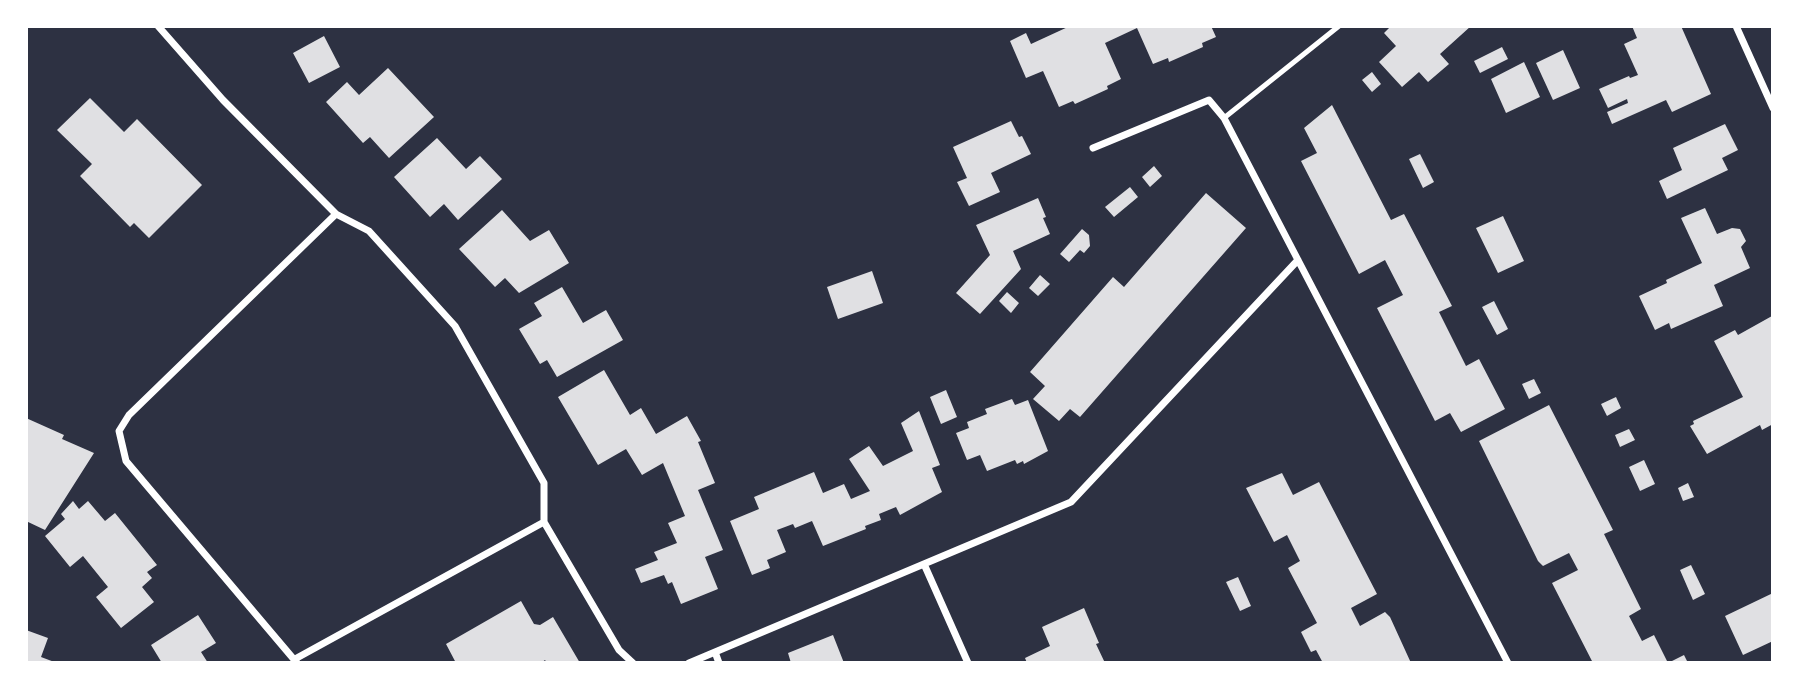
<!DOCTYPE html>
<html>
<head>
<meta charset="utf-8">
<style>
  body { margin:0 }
  #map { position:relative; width:1799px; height:689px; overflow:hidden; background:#2d3142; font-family:"Archivo Narrow",sans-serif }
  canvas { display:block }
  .frame { position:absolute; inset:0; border:28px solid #fff; pointer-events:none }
</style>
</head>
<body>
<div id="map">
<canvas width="1799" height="689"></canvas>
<div class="frame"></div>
</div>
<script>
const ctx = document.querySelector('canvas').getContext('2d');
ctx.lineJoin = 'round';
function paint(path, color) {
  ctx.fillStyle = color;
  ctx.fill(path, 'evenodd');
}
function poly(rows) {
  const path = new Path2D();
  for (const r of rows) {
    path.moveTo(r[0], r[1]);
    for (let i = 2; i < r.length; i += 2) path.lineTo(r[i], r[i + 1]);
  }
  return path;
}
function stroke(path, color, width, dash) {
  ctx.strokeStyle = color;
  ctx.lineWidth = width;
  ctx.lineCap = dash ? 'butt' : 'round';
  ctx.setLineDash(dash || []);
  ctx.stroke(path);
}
paint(poly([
  [1070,26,1211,26,1216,37,1202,43,1203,47,1169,62,1168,58,1153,64,1137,28,1105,43,1121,79,1107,86,1108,89,1075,104,1073,101,1059,107,1043,71,1026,78,1010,41,1026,33,1031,44],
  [1391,26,1471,26,1440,54,1449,64,1428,82,1419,72,1402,87,1379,62,1396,46,1384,33],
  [1632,26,1681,26,1711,94,1672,112,1666,100,1612,124,1607,112,1628,103,1627,99,1608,108,1599,89,1629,76,1630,78,1638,75,1624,44,1637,38],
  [324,36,340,67,309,83,293,53],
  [1502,47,1508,59,1480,73,1474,61],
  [1563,50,1580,88,1553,100,1536,63],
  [1524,62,1540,97,1506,113,1491,79],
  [388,68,434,117,389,158,370,137,363,143,326,102,347,82,359,95],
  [1372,72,1381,84,1372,92,1362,80],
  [90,98,124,132,137,119,202,185,149,238,134,223,130,227,80,176,92,164,57,130],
  [1332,105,1391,220,1404,214,1452,306,1439,312,1466,366,1479,359,1505,409,1461,432,1450,413,1435,421,1377,308,1403,295,1385,260,1359,274,1301,161,1317,153,1304,128],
  [1011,121,1019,137,1022,136,1031,154,991,173,1000,192,969,206,957,182,967,178,953,147],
  [1725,124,1738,150,1722,158,1728,170,1667,199,1659,181,1682,170,1673,148],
  [437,138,466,169,480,156,502,179,458,220,444,204,430,217,394,177],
  [1420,154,1434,182,1423,188,1409,159],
  [1154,166,1162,176,1150,187,1142,177],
  [1130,187,1138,197,1114,217,1105,207],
  [1206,193,1246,228,1080,417,1070,409,1059,421,1033,399,1045,386,1030,372,1113,277,1124,287],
  [1038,198,1046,217,1043,218,1050,234,1013,251,1021,269,980,314,956,293,990,255,976,225],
  [1705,208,1717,234,1732,228,1740,229,1746,241,1741,247,1750,268,1714,285,1723,306,1671,329,1669,323,1655,330,1639,296,1667,283,1666,280,1702,263,1681,218],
  [502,210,530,241,549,230,569,263,519,293,505,278,495,287,459,249],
  [1503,216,1524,261,1498,273,1476,228],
  [1082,229,1089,235,1090,246,1084,253,1080,250,1069,262,1060,254],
  [872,271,883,303,838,319,827,287],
  [1040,275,1050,284,1038,296,1029,288],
  [562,287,583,323,606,310,623,340,557,377,547,360,540,364,519,329,542,316,534,303],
  [1007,292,1019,303,1011,313,999,301],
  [1494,301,1508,329,1497,335,1482,307],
  [1772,316,1773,424,1762,430,1760,425,1707,454,1690,426,1694,424,1693,421,1743,397,1714,341,1735,330,1738,335],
  [604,370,630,415,641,408,656,434,687,416,701,441,698,442,715,483,698,490,723,550,705,557,718,589,681,604,672,582,668,584,664,575,641,583,635,569,658,560,654,552,677,543,668,523,685,516,663,463,642,475,626,449,598,465,558,397],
  [1534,379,1541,393,1529,399,1522,384],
  [946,390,957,417,941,424,930,397],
  [1616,397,1621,408,1607,416,1601,404],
  [1012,399,1015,405,1028,400,1048,451,1024,464,1023,461,1017,464,1015,460,987,471,980,455,967,460,956,433,969,428,967,422,987,414,985,409],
  [1549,405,1613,530,1604,534,1641,609,1629,616,1642,641,1654,635,1668,663,1684,655,1688,663,1593,663,1552,583,1578,570,1569,553,1543,566,1538,561,1479,441],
  [919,411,940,465,932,468,942,492,900,515,896,507,879,514,881,520,865,526,866,529,823,546,812,521,795,528,793,524,777,530,786,552,767,560,770,568,752,575,730,521,759,509,754,497,814,472,823,493,844,484,851,499,870,491,849,459,869,446,883,466,913,451,901,423],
  [26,418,64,435,62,439,94,453,45,530,26,521],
  [1629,429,1635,440,1620,447,1615,435],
  [1644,460,1655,484,1640,491,1629,467],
  [1282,473,1293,495,1319,482,1377,594,1351,608,1360,626,1385,612,1390,617,1411,663,1323,663,1316,650,1311,652,1301,632,1317,623,1288,568,1300,561,1287,535,1274,542,1246,488],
  [1688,483,1694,497,1683,501,1678,488],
  [73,501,79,509,88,501,105,521,115,513,157,565,147,572,152,578,142,587,154,602,121,628,96,597,108,587,83,556,70,567,45,536,65,519,61,514],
  [1691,565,1705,594,1693,600,1680,570],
  [1238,577,1251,606,1240,611,1226,582],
  [1773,593,1773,641,1743,655,1725,616],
  [521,601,534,624,540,625,553,617,580,663,547,663,545,660,541,663,456,663,446,644],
  [1084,608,1099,643,1096,644,1105,663,1027,663,1025,658,1050,646,1042,627],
  [198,615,216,643,201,652,208,663,162,663,151,645],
  [26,630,48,638,41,657,57,663,26,663],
  [833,635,844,663,791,663,788,653]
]), '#e0e0e3');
stroke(poly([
  [1224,118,1339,26]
]), '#fff', 5);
stroke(poly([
  [158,26,223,100,336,214,369,231,455,326,544,483,544,522,619,650,633,663],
  [1736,26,1773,108],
  [1093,148,1209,100,1224,118,1508,663],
  [924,564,968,663],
  [715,652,719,663],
  [295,659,544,522],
  [297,663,126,461,119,431,129,415,336,214],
  [689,663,1071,502,1298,260]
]), '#fff', 7);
</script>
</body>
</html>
